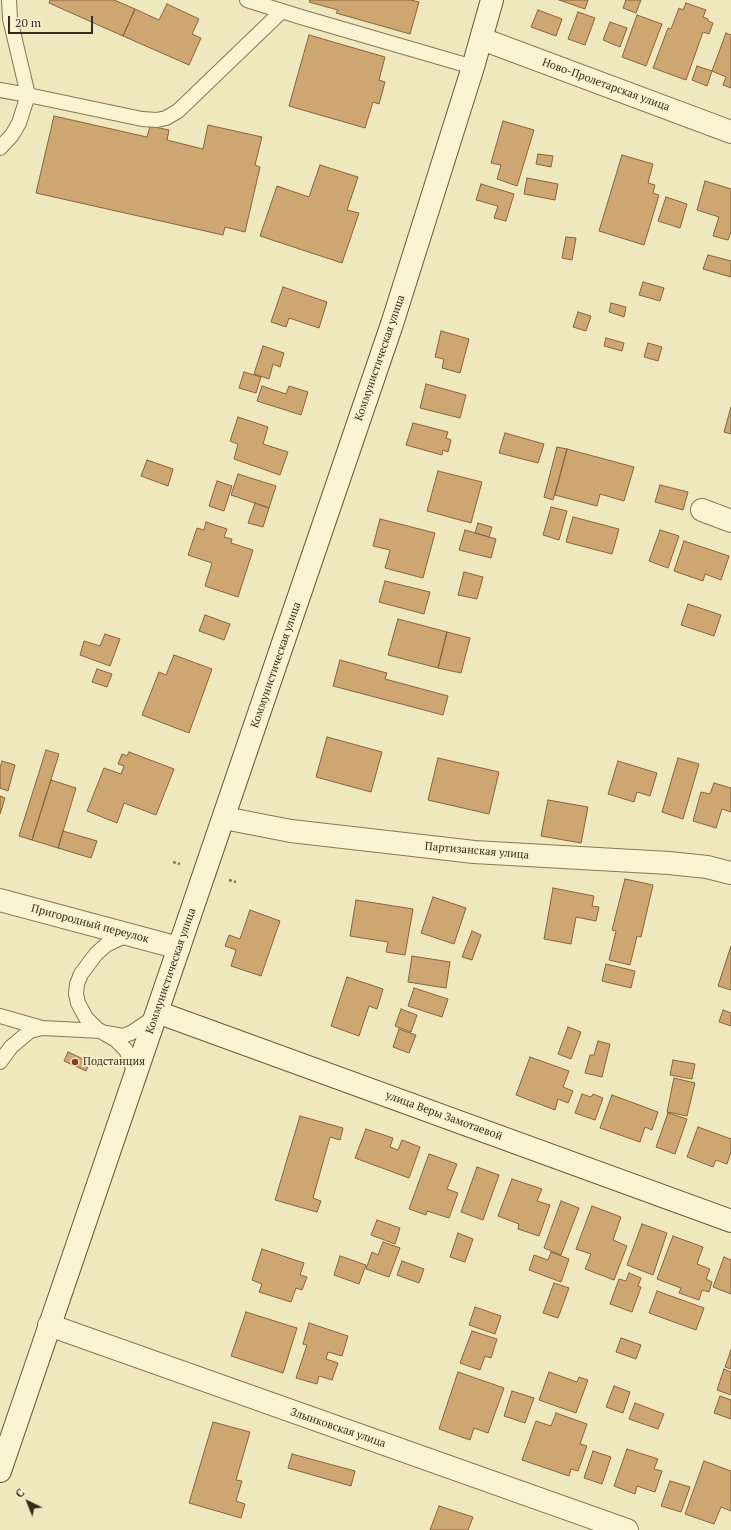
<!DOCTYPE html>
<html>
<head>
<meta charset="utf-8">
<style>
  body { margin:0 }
  #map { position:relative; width:731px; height:1530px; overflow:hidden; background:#efe7be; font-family:"PT Serif",serif }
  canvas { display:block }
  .north { position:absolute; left:8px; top:1482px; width:40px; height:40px; -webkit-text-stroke:3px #f6f0cd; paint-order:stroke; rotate:317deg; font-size:11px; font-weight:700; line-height:16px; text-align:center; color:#362c1b }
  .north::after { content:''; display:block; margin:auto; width:14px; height:18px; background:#362c1b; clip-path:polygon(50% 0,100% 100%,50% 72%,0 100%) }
  .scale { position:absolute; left:8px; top:16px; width:85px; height:18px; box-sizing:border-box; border:2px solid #362c1b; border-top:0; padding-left:5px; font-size:12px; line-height:14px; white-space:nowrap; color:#362c1b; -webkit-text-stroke:3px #f6f0cd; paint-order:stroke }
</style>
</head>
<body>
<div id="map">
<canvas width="731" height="1530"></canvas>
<div class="north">С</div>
<div class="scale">20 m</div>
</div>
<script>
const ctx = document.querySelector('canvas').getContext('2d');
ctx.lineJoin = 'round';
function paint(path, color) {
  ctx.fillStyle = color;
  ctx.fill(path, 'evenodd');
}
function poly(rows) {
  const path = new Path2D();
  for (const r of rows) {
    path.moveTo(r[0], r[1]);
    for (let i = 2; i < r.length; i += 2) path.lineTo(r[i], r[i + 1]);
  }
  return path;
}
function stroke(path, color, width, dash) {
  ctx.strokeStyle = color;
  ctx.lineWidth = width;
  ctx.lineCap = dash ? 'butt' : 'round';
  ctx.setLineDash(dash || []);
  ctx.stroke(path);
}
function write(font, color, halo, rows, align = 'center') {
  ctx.font = font + ' "PT Serif",serif';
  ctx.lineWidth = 3.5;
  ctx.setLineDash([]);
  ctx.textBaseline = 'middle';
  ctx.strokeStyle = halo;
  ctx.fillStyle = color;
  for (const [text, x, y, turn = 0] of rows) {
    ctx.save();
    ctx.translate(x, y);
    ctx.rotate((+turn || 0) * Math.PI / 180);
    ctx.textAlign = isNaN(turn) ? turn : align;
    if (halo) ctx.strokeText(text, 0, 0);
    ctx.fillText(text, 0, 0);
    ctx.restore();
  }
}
const building = poly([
  [50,0,114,0,135,9,123,36,49,3,50,0],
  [310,0,411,0,419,2,410,34,336,13,338,10,309,2,310,0],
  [559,0,588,0,585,9,559,0],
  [626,0,641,0,636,13,623,8,626,0],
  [686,3,706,10,703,17,708,19,708,21,713,23,709,34,703,32,686,80,653,68,668,28,671,29,679,8,683,10,686,3],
  [167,4,199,19,192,34,201,38,189,65,123,36,135,9,159,20,167,4],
  [538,10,562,19,556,36,531,27,538,10],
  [578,12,595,18,585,45,568,39,578,12],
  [637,15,662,24,646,66,622,57,637,15],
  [610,22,627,28,620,47,603,40,610,22],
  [726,33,731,35,731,88,723,85,726,77,712,71,726,33],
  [309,35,385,57,379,80,385,82,379,104,373,102,365,128,289,106,309,35],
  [697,66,712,71,707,86,692,80,697,66],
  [54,116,147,137,150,126,169,130,167,140,203,149,208,125,262,137,255,165,260,167,245,232,225,227,223,235,36,193,54,116],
  [503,121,534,130,517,186,497,179,501,165,491,163,503,121],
  [538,154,553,156,551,167,536,164,538,154],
  [622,155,653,164,648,183,655,185,653,193,659,195,644,245,599,231,622,155],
  [320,165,358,177,347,210,359,213,342,263,260,236,277,186,309,197,320,165],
  [527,178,558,184,555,200,524,194,527,178],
  [705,181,731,189,731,232,728,240,713,236,719,217,697,210,705,181],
  [481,184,514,194,506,221,494,218,498,206,476,200,481,184],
  [666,197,687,204,680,228,658,221,666,197],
  [566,237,576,238,572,260,562,258,566,237],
  [708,255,731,261,731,277,703,269,708,255],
  [643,282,664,288,660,301,639,295,643,282],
  [283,287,327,302,319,328,289,318,286,327,271,322,283,287],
  [611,303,626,307,624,317,609,312,611,303],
  [578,312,591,316,586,331,573,327,578,312],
  [441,331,469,339,460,373,442,368,444,359,435,357,441,331],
  [606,338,624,343,622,351,604,346,606,338],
  [648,343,662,347,658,361,644,357,648,343],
  [263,346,284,353,280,367,273,364,269,379,254,374,263,346],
  [244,372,261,377,256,393,239,388,244,372],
  [426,384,466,395,460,418,420,408,426,384],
  [262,386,286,394,289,386,308,392,301,415,257,401,262,386],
  [731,407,731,434,724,432,731,407],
  [238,417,268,427,263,444,288,452,280,475,234,459,238,444,230,441,238,417],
  [413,423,448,432,446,438,451,440,448,452,443,450,442,455,406,445,413,423],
  [505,433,544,444,538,463,499,453,505,433],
  [557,447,567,449,553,500,544,497,557,447],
  [567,449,634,467,624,501,600,494,597,506,555,495,567,449],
  [147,460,173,469,168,486,141,476,147,460],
  [438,471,482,482,471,523,427,511,438,471],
  [238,474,276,486,269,508,231,495,238,474],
  [217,481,232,486,224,511,209,506,217,481],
  [660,485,688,492,683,510,655,502,660,485],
  [255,503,269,508,263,527,248,523,255,503],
  [551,507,567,511,559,540,543,535,551,507],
  [573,517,619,529,612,554,566,542,573,517],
  [380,519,435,533,423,578,385,568,390,550,373,546,380,519],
  [206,522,227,529,224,537,232,539,231,543,253,550,238,597,205,586,212,563,188,555,197,528,204,530,206,522],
  [478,523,492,527,489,537,475,533,478,523],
  [465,530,496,539,491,558,459,550,465,530],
  [660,530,679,536,668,568,649,561,660,530],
  [684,541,729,556,721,580,705,574,703,581,674,571,684,541],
  [464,572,483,577,477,599,458,595,464,572],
  [385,581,430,592,424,614,379,602,385,581],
  [688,604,721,615,714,636,681,625,688,604],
  [205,615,230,624,224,640,199,631,205,615],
  [398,619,447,632,438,668,388,655,398,619],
  [447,632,470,638,461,673,438,668,447,632],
  [105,634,120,639,110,666,80,655,84,641,100,646,105,634],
  [174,655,212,669,189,733,142,715,159,672,166,675,174,655],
  [340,660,387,673,385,679,448,696,443,715,333,686,340,660],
  [97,669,112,674,107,687,92,682,97,669],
  [327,737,382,752,371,792,316,777,327,737],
  [46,750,59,754,32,840,19,836,46,750],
  [129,752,174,769,156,815,124,803,117,823,87,811,104,768,121,774,124,766,118,764,122,754,127,756,129,752],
  [438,758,499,772,489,814,428,800,438,758],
  [678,758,699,764,683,819,662,812,678,758],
  [2,761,15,765,8,791,0,788,0,768,2,761],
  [618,761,657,773,650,796,637,792,634,802,608,794,618,761],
  [51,780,76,788,58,848,32,840,51,780],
  [714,783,731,788,731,812,722,809,716,828,693,821,701,792,710,794,714,783],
  [0,796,5,798,0,814,0,796],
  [548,800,588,807,581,843,541,836,548,800],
  [63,831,97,841,91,858,58,848,63,831],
  [625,879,653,885,641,937,637,936,630,965,609,960,616,931,612,930,625,879],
  [553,888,594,896,592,906,599,907,596,921,576,917,571,944,544,939,553,888],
  [433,897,466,908,454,944,421,933,433,897],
  [356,900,413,909,405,955,386,952,388,942,350,936,356,900],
  [250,910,280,921,261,976,231,966,236,950,225,946,229,935,240,939,250,910],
  [472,931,481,935,472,960,462,957,472,931],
  [731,946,731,990,718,986,731,946],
  [412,956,450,962,446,988,408,982,412,956],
  [606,964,635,971,631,988,602,981,606,964],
  [347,977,383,989,377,1009,369,1006,359,1036,331,1026,347,977],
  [414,988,448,999,442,1017,408,1006,414,988],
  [401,1009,417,1015,411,1032,395,1026,401,1009],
  [723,1010,731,1013,731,1026,719,1022,723,1010],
  [568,1027,581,1032,571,1059,558,1054,568,1027],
  [399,1029,416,1035,409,1053,393,1047,399,1029],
  [598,1041,610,1044,602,1077,585,1073,590,1055,594,1055,598,1041],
  [68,1052,90,1062,86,1071,64,1061,68,1052],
  [530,1057,569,1071,563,1087,573,1091,568,1103,558,1099,555,1110,516,1095,530,1057],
  [673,1060,695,1064,692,1079,670,1075,673,1060],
  [674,1078,695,1083,687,1116,667,1112,674,1078],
  [582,1094,591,1097,593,1094,603,1098,595,1120,575,1113,582,1094],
  [612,1095,658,1112,652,1130,645,1127,640,1142,600,1128,612,1095],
  [668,1113,687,1119,675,1154,656,1147,668,1113],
  [300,1116,343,1128,340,1140,330,1137,313,1198,321,1201,317,1212,275,1200,300,1116],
  [698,1127,731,1139,731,1152,727,1164,716,1160,713,1167,687,1157,698,1127],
  [366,1129,393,1138,390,1147,398,1150,402,1140,420,1147,409,1178,355,1158,366,1129],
  [429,1154,457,1164,447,1189,458,1193,449,1218,427,1211,426,1215,409,1209,429,1154],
  [477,1167,499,1175,483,1220,461,1212,477,1167],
  [512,1179,542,1189,537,1201,550,1205,539,1236,518,1229,519,1224,498,1216,512,1179],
  [561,1201,579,1208,561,1255,544,1248,561,1201],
  [592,1206,621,1217,613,1240,627,1246,614,1280,585,1269,591,1254,576,1249,592,1206],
  [377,1220,400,1228,395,1244,371,1235,377,1220],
  [642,1224,667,1233,653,1275,627,1265,642,1224],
  [458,1233,473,1239,465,1262,450,1257,458,1233],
  [673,1236,703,1247,697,1264,710,1269,706,1279,712,1282,709,1292,702,1290,699,1300,679,1293,681,1288,657,1279,673,1236],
  [383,1242,400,1248,389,1277,366,1269,372,1252,378,1255,383,1242],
  [262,1249,304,1263,300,1275,307,1277,302,1290,296,1288,291,1302,259,1292,262,1284,252,1280,262,1249],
  [551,1252,569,1259,561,1282,529,1270,534,1255,548,1260,551,1252],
  [340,1256,366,1265,359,1284,334,1275,340,1256],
  [724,1257,731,1260,731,1294,713,1287,724,1257],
  [402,1261,424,1269,419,1283,397,1275,402,1261],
  [629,1273,641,1278,638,1286,641,1287,632,1312,610,1304,619,1279,626,1281,629,1273],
  [554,1283,569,1288,558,1318,543,1313,554,1283],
  [657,1291,704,1308,696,1330,649,1313,657,1291],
  [475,1307,501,1316,495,1334,469,1325,475,1307],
  [246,1312,297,1328,283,1373,231,1356,246,1312],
  [309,1323,348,1336,342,1356,328,1352,326,1359,338,1363,332,1380,319,1376,317,1384,296,1378,307,1345,303,1344,309,1323],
  [472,1331,497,1339,491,1358,485,1356,480,1370,460,1363,472,1331],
  [621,1338,641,1345,636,1359,616,1352,621,1338],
  [731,1350,731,1369,725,1367,731,1350],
  [724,1369,731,1372,731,1395,717,1390,724,1369],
  [458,1372,504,1388,488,1433,474,1428,470,1440,439,1429,458,1372],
  [549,1372,577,1382,579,1377,588,1380,576,1413,539,1400,549,1372],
  [614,1386,630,1392,623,1413,606,1407,614,1386],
  [512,1391,534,1398,525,1423,504,1416,512,1391],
  [720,1396,731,1400,731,1419,714,1413,720,1396],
  [635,1403,664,1414,658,1429,629,1419,635,1403],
  [556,1413,587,1424,580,1444,587,1446,578,1471,571,1469,569,1476,522,1460,536,1421,551,1426,556,1413],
  [213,1422,250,1432,236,1480,242,1481,236,1501,245,1504,241,1518,189,1503,213,1422],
  [627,1449,658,1459,654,1469,662,1471,655,1492,637,1486,635,1494,614,1486,627,1449],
  [593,1451,611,1457,602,1484,584,1478,593,1451],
  [292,1454,355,1471,351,1486,288,1468,292,1454],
  [704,1461,731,1471,731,1511,721,1507,714,1524,685,1514,704,1461],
  [670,1481,690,1487,681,1512,661,1506,670,1481],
  [439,1506,473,1517,468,1530,430,1530,439,1506]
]);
paint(building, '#cea672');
stroke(building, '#87643b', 1);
const lane = poly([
  [9,0,10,19,28,95,142,119,157,120,166,118,178,111,282,11],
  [247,0,301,17,473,67],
  [0,90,28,95,19,123,12,135,0,148],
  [129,934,106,945,96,954,81,974,77,984,76,994,78,1003,86,1018,97,1029,116,1040,126,1050,130,1059,135,1075],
  [0,1016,42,1028],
  [106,1033,123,1036,131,1033,149,1021,154,1015],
  [0,1062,11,1047,30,1031,42,1028,101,1031]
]);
const street = poly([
  [482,39,731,132],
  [702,510,731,521],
  [224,818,291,831,474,852,669,863,707,867,731,873],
  [0,900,179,948],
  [49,1325,627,1530]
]);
const secondary = poly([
  [157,1012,731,1221],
  [0,1471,392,324,473,67,492,0]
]);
stroke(lane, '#877756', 16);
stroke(street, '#877756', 24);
stroke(secondary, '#69583a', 24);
stroke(poly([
  [173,862,180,864],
  [229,880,236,882]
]), '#877756', 2.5, [3, 2]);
stroke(lane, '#faf3d1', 14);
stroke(street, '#faf3d1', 22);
stroke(secondary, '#faf3d1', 22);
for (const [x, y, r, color] of [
  [75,1062,4,"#983424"]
]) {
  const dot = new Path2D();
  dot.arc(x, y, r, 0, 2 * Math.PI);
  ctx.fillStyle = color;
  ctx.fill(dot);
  stroke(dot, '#f6f0cd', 1.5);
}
write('11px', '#362c1b', '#f6f0cd', [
  ["Ново-Пролетарская улица",606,85,20],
  ["Коммунистическая улица",380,358,-71],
  ["Коммунистическая улица",276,665,-71],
  ["Партизанская улица",477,851,5],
  ["Пригородный переулок",90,924,15],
  ["Коммунистическая улица",171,971,-71],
  ["улица Веры Замотаевой",444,1116,20],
  ["Злынковская улица",338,1428,19]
]);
write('11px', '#362c1b', '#f6f0cd', [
  ["Подстанция",83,1062]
], 'left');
</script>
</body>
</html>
